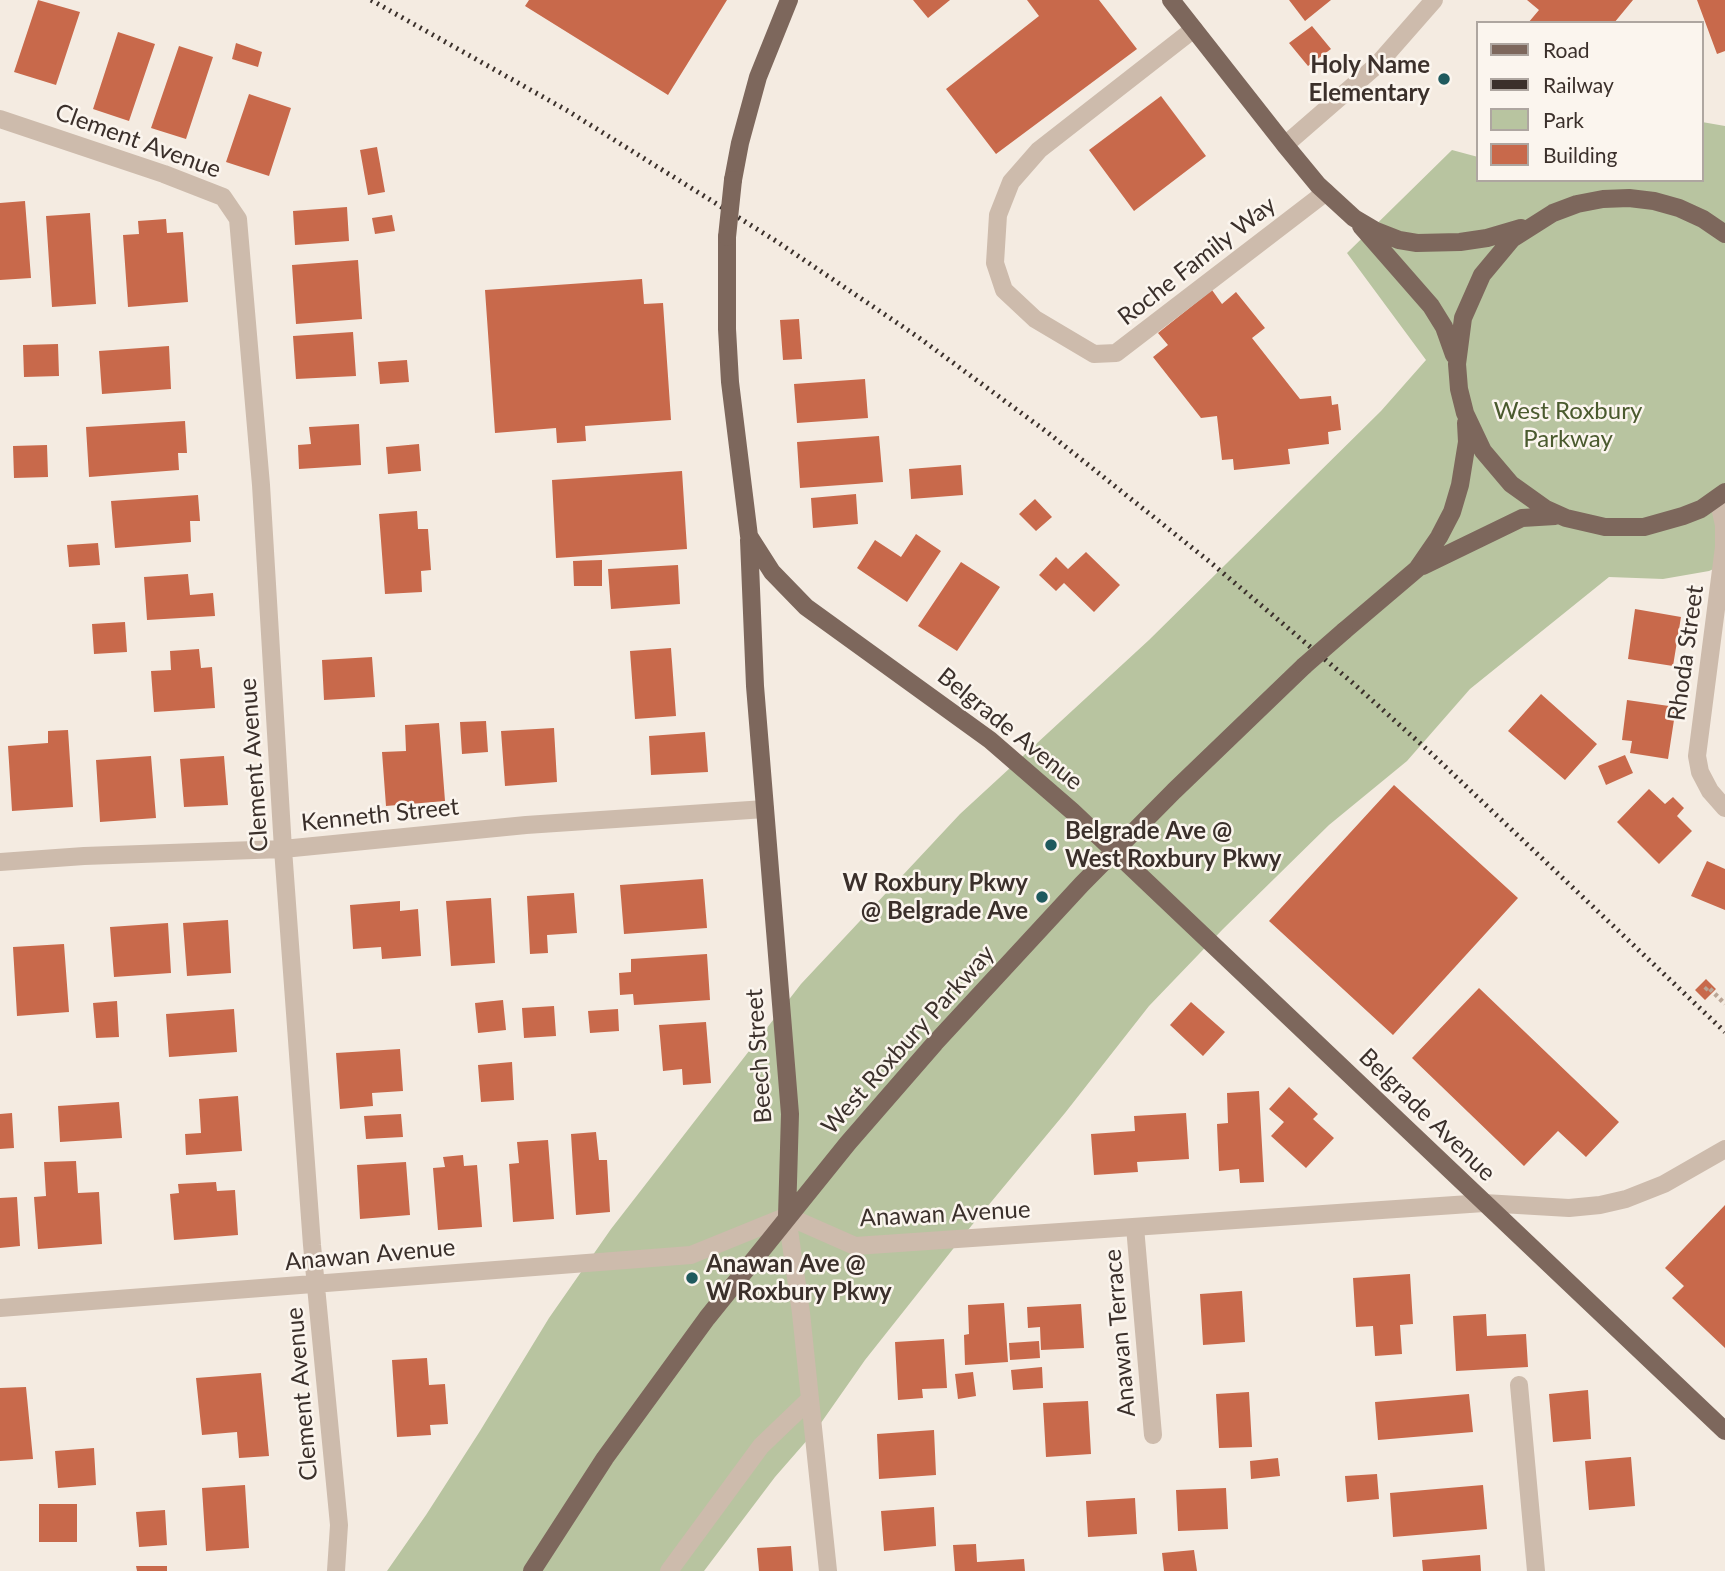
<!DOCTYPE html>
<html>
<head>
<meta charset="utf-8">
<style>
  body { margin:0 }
  #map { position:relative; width:1725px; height:1571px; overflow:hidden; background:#f4ebe1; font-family:Lato,sans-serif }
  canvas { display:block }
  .legend { position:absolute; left:1476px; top:21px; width:228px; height:161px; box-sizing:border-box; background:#fbf5ee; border:2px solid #aea6a0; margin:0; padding:9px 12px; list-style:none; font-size:21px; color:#3b302b }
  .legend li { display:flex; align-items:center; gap:14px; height:35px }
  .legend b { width:35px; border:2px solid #aea6a0 }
</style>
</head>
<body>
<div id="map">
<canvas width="1725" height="1571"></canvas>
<ul class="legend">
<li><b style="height:9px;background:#7d675c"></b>Road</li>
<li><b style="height:9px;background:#3b302b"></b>Railway</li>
<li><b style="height:19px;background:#b8c4a0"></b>Park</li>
<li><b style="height:19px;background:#c8694b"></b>Building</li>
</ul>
</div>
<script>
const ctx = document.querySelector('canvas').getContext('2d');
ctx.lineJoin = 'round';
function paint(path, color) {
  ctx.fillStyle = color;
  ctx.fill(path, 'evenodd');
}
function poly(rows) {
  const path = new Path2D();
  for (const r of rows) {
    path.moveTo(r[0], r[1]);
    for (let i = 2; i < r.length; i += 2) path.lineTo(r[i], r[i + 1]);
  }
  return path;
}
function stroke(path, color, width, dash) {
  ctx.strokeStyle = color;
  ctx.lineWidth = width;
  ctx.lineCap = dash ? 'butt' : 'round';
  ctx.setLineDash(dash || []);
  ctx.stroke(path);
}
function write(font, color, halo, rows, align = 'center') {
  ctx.font = font + ' Lato,sans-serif';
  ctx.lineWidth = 5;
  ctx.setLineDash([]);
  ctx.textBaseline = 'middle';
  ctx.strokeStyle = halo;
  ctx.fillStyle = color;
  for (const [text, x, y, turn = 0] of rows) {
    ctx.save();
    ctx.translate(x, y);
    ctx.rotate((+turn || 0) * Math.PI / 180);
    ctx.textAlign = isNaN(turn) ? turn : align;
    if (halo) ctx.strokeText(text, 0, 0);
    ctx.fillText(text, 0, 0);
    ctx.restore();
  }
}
paint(poly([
  [1702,122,1725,126,1725,564,1709,571,1663,579,1609,577,1470,689,1407,761,1329,825,1223,929,1149,1006,1065,1113,972,1225,865,1360,816,1430,775,1477,704,1571,387,1571,426,1515,480,1431,549,1318,611,1229,801,984,960,814,1149,640,1381,411,1426,360,1347,253,1452,150,1478,157,1478,180,1702,180]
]), '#b8c4a0');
paint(poly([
  [38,0,80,12,56,85,14,72],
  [529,0,727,0,668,95,525,6],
  [913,0,950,0,928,18],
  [1027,0,1099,0,1137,49,996,154,946,89,1039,16],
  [1289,0,1331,0,1305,21],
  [1527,0,1633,0,1614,23,1528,23,1539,10],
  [1697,0,1725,0,1725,51,1717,54],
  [1312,26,1331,49,1308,66,1289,43],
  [118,32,155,44,129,121,93,109],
  [236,43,262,52,258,67,232,59],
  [179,46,213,57,186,139,151,128],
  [249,94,291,108,269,176,226,162],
  [1161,96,1206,156,1134,211,1089,150],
  [377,147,385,192,368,195,360,150],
  [25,201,31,278,0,280,0,203],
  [347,207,349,241,295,245,293,211],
  [90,213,96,304,52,307,46,216],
  [392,215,395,231,375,234,372,218],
  [166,219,167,233,183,232,188,302,128,307,123,235,139,234,138,221],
  [358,260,362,319,296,324,292,265],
  [642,279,644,304,663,303,671,420,585,426,586,441,557,443,556,428,495,433,485,290],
  [1212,290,1222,304,1236,292,1265,328,1252,338,1300,399,1331,396,1332,405,1338,404,1341,430,1328,432,1329,444,1288,449,1290,464,1234,470,1233,459,1222,460,1217,416,1201,418,1153,357,1168,345,1158,333],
  [799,319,802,359,783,360,780,320],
  [353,332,356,376,296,379,293,336],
  [58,344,59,376,24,377,23,345],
  [169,346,171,389,102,394,99,351],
  [407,360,409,382,380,384,378,362],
  [865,379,868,418,797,423,794,384],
  [185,421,187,453,178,453,179,470,89,477,86,427],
  [359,424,361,465,299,469,298,445,311,444,309,427],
  [879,436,883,482,800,488,797,442],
  [419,444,421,471,388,474,386,447],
  [47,445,48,477,14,478,13,446],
  [961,465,963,495,911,499,909,469],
  [682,471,687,549,556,558,552,480],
  [856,494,858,524,813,528,811,498],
  [198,495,200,521,190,521,191,542,115,548,111,501],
  [1035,499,1052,517,1036,531,1019,514],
  [417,511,418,529,428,529,431,570,421,571,422,592,385,594,379,514],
  [916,534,941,551,907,602,857,568,875,540,901,557],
  [98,543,100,565,69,567,67,545],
  [1086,552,1120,585,1094,612,1064,583,1056,591,1039,575,1056,557,1068,569],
  [602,560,602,586,574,586,573,561],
  [961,562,1000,587,957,651,918,626],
  [678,565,680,604,611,609,608,569],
  [188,574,190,595,213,593,215,616,147,620,144,577],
  [1635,609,1681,617,1673,666,1628,659],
  [125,622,127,652,94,654,92,624],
  [671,648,676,716,635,719,630,651],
  [199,649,201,668,212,667,215,708,154,712,151,671,171,670,170,651],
  [372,657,375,697,324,700,322,660],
  [1541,694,1597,744,1565,780,1508,731],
  [1627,700,1676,707,1668,759,1630,753,1632,741,1622,740],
  [486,721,488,752,462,754,460,722],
  [439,723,445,801,386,806,382,752,406,751,405,725],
  [554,728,557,782,505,786,501,731],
  [68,730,73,807,12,811,8,746,48,743,48,731],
  [705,732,708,772,651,775,649,736],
  [1625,755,1633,773,1606,785,1598,766],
  [151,756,156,818,100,822,96,760],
  [224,756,228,805,184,807,180,759],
  [1394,785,1518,898,1393,1035,1269,921],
  [1649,789,1665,804,1673,797,1684,808,1677,816,1692,831,1659,864,1617,822],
  [1707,861,1725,869,1725,910,1691,896],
  [703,879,707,928,624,934,620,885],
  [574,893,577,933,547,935,548,953,530,954,527,896],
  [491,898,495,963,451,966,446,901],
  [400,901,400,911,418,909,421,956,382,959,381,947,353,949,350,905],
  [228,920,231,973,187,976,183,923],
  [168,923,171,973,114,977,110,927],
  [64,944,69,1012,17,1016,13,947],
  [707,954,710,1000,634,1005,633,994,620,995,619,973,631,972,631,959],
  [1706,979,1716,989,1705,1000,1695,990],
  [1479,988,1619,1122,1586,1157,1558,1131,1524,1166,1412,1058],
  [503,1000,506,1030,478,1033,475,1003],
  [117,1001,119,1037,96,1038,93,1003],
  [1191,1002,1225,1032,1203,1056,1170,1025],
  [554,1006,556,1036,524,1038,522,1008],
  [234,1009,237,1052,169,1057,166,1014],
  [618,1009,619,1031,590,1033,588,1011],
  [706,1022,711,1083,683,1085,682,1069,663,1071,659,1025],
  [400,1049,403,1091,372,1093,373,1106,340,1109,336,1053],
  [512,1062,514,1100,481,1102,478,1065],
  [1289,1087,1318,1114,1313,1119,1334,1138,1306,1168,1271,1136,1284,1122,1269,1109],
  [1259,1091,1264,1182,1240,1183,1239,1169,1219,1171,1217,1124,1228,1123,1227,1093],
  [238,1096,242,1151,186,1155,185,1134,201,1133,199,1099],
  [119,1102,122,1138,60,1142,58,1106],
  [12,1113,14,1148,0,1149,0,1114],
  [1186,1113,1189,1159,1137,1162,1138,1172,1094,1175,1091,1134,1135,1131,1134,1116],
  [401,1114,403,1137,366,1139,364,1116],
  [596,1132,599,1160,607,1160,610,1212,576,1215,571,1134],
  [548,1140,554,1219,513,1222,509,1164,519,1163,517,1142],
  [463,1155,464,1166,477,1165,482,1227,438,1230,433,1168,445,1167,443,1157],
  [76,1161,78,1193,99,1192,102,1244,38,1249,34,1197,46,1196,44,1162],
  [406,1162,410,1215,360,1219,357,1165],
  [216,1182,217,1191,235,1190,238,1235,174,1240,170,1194,179,1193,178,1184],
  [17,1197,20,1246,0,1248,0,1198],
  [1725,1205,1725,1348,1672,1298,1684,1286,1665,1268],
  [1410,1274,1413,1324,1400,1325,1402,1354,1375,1356,1373,1326,1356,1327,1353,1278],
  [1242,1291,1245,1342,1203,1345,1200,1294],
  [1004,1303,1008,1362,965,1365,964,1335,969,1334,968,1305],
  [1081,1304,1084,1348,1041,1350,1040,1327,1028,1328,1027,1307],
  [1486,1314,1487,1336,1526,1334,1528,1367,1456,1371,1453,1316],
  [944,1339,947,1388,922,1389,923,1398,898,1400,895,1342],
  [1039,1341,1040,1358,1010,1360,1009,1343],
  [427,1358,429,1385,445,1384,448,1424,430,1425,431,1435,397,1437,392,1360],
  [1042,1367,1043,1388,1013,1390,1011,1370],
  [973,1372,976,1396,958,1399,955,1374],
  [261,1373,269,1456,239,1458,237,1432,202,1435,196,1378],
  [26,1387,33,1459,0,1461,0,1388],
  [1588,1390,1591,1439,1553,1442,1549,1394],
  [1249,1392,1252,1447,1219,1448,1216,1394],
  [1469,1394,1473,1432,1378,1440,1375,1402],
  [1088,1401,1091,1454,1046,1457,1043,1403],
  [934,1430,936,1475,879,1479,877,1434],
  [94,1448,96,1485,58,1488,55,1451],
  [1631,1457,1635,1506,1589,1510,1585,1461],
  [1278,1458,1280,1476,1251,1479,1250,1461],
  [1377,1474,1379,1499,1347,1502,1345,1476],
  [245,1485,249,1548,206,1551,202,1488],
  [1483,1485,1487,1529,1393,1537,1390,1493],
  [1226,1488,1228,1529,1178,1531,1176,1490],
  [1135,1498,1137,1534,1088,1537,1086,1501],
  [39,1504,77,1504,77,1542,39,1542],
  [934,1507,936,1546,884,1551,881,1511],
  [165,1510,167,1545,139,1547,136,1512],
  [976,1544,977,1562,1024,1559,1025,1571,955,1571,953,1545],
  [791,1546,793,1571,759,1571,757,1548],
  [1194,1550,1197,1571,1164,1571,1162,1553],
  [1480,1555,1481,1571,1423,1571,1422,1560],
  [136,1566,167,1566,167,1571,137,1571]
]), '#c8694b');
stroke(poly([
  [1705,990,1708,987,1725,1004]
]), '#b9a596', 4.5, [3.5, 3.5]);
stroke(poly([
  [1194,29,1039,150,1011,182,998,215,995,263,1004,290,1035,319,1094,354,1116,353,1326,192],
  [0,119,164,174,223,197,238,219,261,485,283,849,312,1245,339,1525,336,1571],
  [1285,145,1377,65,1434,0],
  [1718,498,1724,525,1724,547,1697,756,1700,772,1710,791,1725,808],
  [0,862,84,856,283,849,526,825,765,809],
  [787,1216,801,1313,828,1571],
  [1135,1227,1153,1435],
  [0,1308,691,1255,787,1216,855,1246,1484,1203,1569,1208,1600,1205,1626,1199,1664,1184,1725,1149],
  [1519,1385,1536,1571],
  [669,1571,761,1446,810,1399]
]), '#cdbbac', 18);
stroke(poly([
  [1171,0,1285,145,1318,185,1354,218,1376,231,1399,240,1417,243,1460,242,1487,238,1521,228],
  [733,180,740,143,758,77,789,0],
  [1361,226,1431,306,1444,327,1454,355],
  [1725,234,1703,219,1679,208,1654,201,1629,198,1603,199,1577,204,1553,213,1512,239,1482,275,1463,318,1457,364,1459,389,1465,413,1483,451,1511,484,1546,509,1566,518,1605,527,1644,527,1683,516,1701,509,1725,492],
  [727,237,727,329,730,382,749,536,772,572,806,607,990,740,1072,811,1725,1431],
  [749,540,755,686,790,1114,787,1216],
  [1423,566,1522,518,1555,516],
  [1344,631,1417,569,1439,537,1452,512,1460,485,1467,442,1466,423],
  [532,1571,605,1458,707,1318,848,1143,935,1043,1082,884,1174,791,1304,666]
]), '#7d675c', 18);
stroke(poly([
  [371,0,568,111,776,241,918,337,1047,432,1210,562,1354,684,1433,755,1725,1032]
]), '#3b302b', 5, [2, 5]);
stroke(poly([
  [727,237,733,180],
  [1304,666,1344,631]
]), '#7d675c', 18);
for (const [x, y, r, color] of [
  [1444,79,7,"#1f5a5e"],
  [1051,845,7,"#1f5a5e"],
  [1042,897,7,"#1f5a5e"],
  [692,1278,7,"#1f5a5e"]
]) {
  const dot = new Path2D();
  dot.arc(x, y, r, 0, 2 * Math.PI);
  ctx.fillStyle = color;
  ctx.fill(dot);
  stroke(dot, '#fbf5ee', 2.5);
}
write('bold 24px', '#3b302b', '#fbf5ee', [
  ["Holy Name",1430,65],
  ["Elementary",1430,93],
  ["Belgrade Ave @",1065,831,"left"],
  ["West Roxbury Pkwy",1065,859,"left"],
  ["W Roxbury Pkwy",1028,883],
  ["@ Belgrade Ave",1028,911],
  ["Anawan Ave @",706,1264,"left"],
  ["W Roxbury Pkwy",706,1292,"left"]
], 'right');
write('24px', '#3b302b', '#fbf5ee', [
  ["Clement Avenue",138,141,20],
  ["Roche Family Way",1197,261,-38],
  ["Rhoda Street",1686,653,-82],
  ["Belgrade Avenue",1010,729,39],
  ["Clement Avenue",254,765,-94],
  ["Kenneth Street",380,815,-6],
  ["West Roxbury Parkway",908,1040,-48],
  ["Beech Street",759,1056,-94],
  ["Belgrade Avenue",1427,1115,44],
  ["Anawan Avenue",945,1214,-3],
  ["Anawan Avenue",370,1255,-5],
  ["Anawan Terrace",1120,1333,-95],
  ["Clement Avenue",302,1394,-95]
]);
write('24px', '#4a5a2e', '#fbf5ee', [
  ["West Roxbury",1568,411],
  ["Parkway",1568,439]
]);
</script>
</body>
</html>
